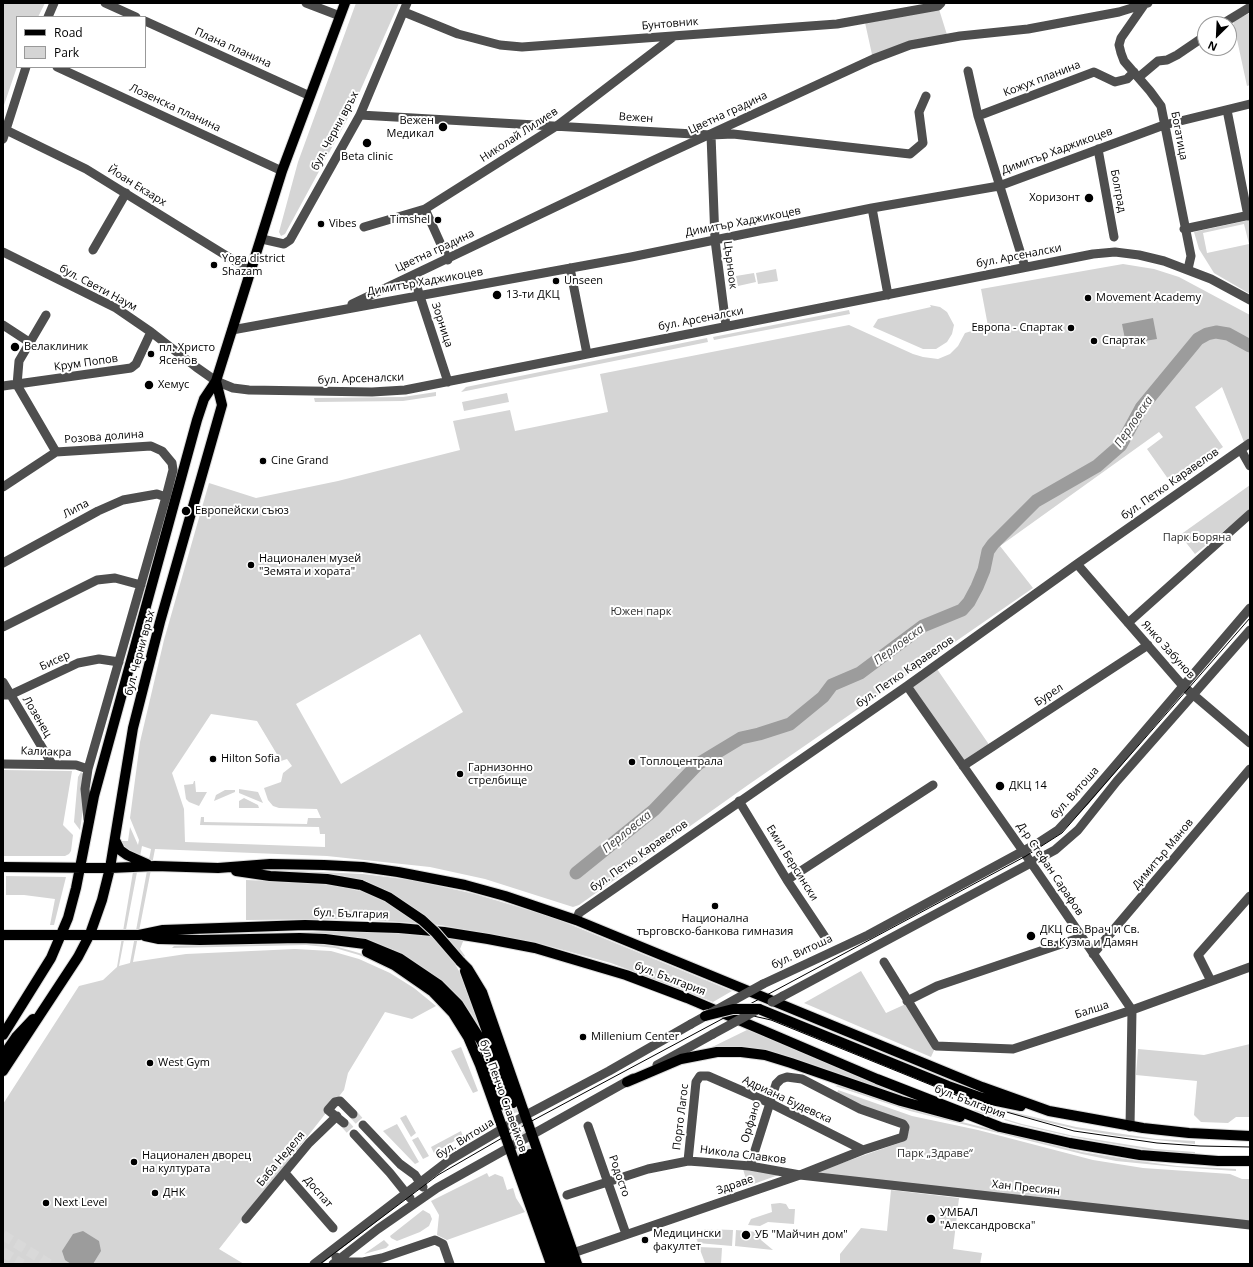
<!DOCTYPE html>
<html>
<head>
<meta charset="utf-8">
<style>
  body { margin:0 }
  #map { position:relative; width:1253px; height:1267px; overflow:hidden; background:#fff; font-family:"Open Sans",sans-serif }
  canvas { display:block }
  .frame { position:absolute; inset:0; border:4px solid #000; pointer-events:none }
  .legend { position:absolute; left:16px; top:16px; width:130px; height:52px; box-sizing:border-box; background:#fff; border:1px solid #999; margin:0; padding:5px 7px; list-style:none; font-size:12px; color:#000 }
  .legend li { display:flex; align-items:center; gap:8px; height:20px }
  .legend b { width:20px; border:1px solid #999 }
  .north { position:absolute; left:1197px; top:16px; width:40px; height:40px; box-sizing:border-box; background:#fff; border:1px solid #999; border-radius:50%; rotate:204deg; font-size:11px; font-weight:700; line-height:16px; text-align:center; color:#000 }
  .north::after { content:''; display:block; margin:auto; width:14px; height:18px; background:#000; clip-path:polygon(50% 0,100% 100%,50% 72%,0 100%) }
</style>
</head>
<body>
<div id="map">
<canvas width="1253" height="1267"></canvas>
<div class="frame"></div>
<ul class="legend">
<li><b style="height:5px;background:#000"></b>Road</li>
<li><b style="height:11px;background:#d5d5d5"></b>Park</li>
</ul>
<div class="north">N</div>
</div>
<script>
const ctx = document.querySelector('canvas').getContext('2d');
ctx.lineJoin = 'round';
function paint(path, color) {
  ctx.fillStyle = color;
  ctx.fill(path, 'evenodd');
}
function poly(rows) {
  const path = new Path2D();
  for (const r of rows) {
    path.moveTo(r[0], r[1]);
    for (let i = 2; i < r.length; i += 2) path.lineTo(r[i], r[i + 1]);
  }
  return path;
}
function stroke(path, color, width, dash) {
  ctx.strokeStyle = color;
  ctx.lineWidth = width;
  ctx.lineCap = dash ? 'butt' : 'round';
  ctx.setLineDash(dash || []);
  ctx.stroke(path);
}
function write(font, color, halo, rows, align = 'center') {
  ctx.font = font + ' "Open Sans",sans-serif';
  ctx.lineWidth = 4;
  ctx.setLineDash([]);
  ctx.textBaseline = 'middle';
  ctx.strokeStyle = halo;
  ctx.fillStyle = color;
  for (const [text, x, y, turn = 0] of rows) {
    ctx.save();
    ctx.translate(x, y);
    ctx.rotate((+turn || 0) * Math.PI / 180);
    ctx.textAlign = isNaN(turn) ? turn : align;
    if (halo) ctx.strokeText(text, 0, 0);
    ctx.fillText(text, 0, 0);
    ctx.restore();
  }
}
paint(poly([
  [3,3,45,3,38,17,17,17,17,67,3,108],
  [356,3,399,3,349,116,285,234,281,236,279,232,298,162],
  [938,6,948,38,873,59,864,18],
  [1250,13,1250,85,1247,86,1233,21],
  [1250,220,1250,294,1214,273,1199,249,1194,232],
  [1244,224,1249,244,1207,253,1203,233],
  [1123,264,1154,269,1179,277,1250,315,1250,438,1244,442,1222,387,1195,407,1223,447,1171,483,1147,449,1163,437,1159,432,1000,546,1033,588,748,785,579,905,573,907,485,879,430,867,327,856,155,849,133,962,186,954,295,949,331,951,359,959,390,973,414,988,436,1006,412,1019,385,1012,348,1073,344,1090,219,1249,244,1264,3,1264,3,1104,79,986,103,980,117,967,136,854,126,850,121,841,128,841,130,827,138,845,139,840,130,818,140,742,164,640,209,483,256,498,338,481,460,450,453,421,510,410,515,431,608,412,600,374,849,325,913,354,923,357,938,359,950,354,958,346,965,333,988,326,981,289],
  [420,634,463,712,341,784,296,704],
  [211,714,257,721,281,761,287,759,292,766,283,773,281,782,264,788,268,800,273,806,279,808,317,809,321,818,308,818,307,824,204,822,204,817,201,817,200,825,319,827,320,834,325,834,325,847,185,842,184,809,172,773],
  [142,846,151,849,130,963,119,966],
  [776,269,778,281,758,284,756,273],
  [754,273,756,282,738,286,736,276],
  [930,305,940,307,947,312,954,325,952,334,947,342,936,349,923,349,873,327,878,319,931,307],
  [849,310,850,314,714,340,713,337],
  [707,338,708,342,461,392,466,387],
  [436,392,436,396,403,401,315,402,314,398,403,397],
  [507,393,509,402,464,411,462,402],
  [1250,485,1250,510,1195,554,1180,535],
  [937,669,990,746,964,764,911,686],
  [3,770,72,771,63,825,73,835,71,851,69,854,65,856,3,856],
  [81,772,83,774,83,809,80,830,74,822,78,777],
  [194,781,195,781,196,792,207,792,199,806,189,802,186,799,184,785,193,784],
  [239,789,258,792,263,803,239,793],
  [225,790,235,790,235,792,214,801,216,795],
  [244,798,258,805,259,808,239,808,239,801],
  [275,870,363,874,412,880,475,894,552,917,732,991,713,1002,611,963,545,945,440,925,357,919,246,920,246,880,313,883,335,885,359,891,362,880,329,875,275,872],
  [6,876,66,877,54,925,50,925,55,899,24,895,6,895],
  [335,931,422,934,464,939,460,949,465,956,455,964,467,985,486,1039,471,1013,453,994,382,948,217,935],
  [306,943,335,946,359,953,379,960,398,973,359,955,335,948,306,945,172,948,174,946],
  [861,971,886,1013,908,1003,936,1046,931,1057,804,1003],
  [749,1029,800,1050,904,1097,782,1056,704,1051],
  [1250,1044,1250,1117,1236,1117,1228,1123,1201,1122,1194,1115,1197,1081,1136,1075,1138,1049,1204,1055],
  [461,1047,478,1091,473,1093,451,1051],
  [839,1085,910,1109,1082,1152,1132,1160,1177,1166,1236,1169,1236,1171,1177,1167,1116,1161,1082,1154,910,1111,835,1086],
  [838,1090,912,1116,978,1130,1093,1160,1143,1168,1230,1174,1242,1179,1250,1179,1250,1221,813,1173,902,1142,909,1131,906,1123,871,1110,837,1094],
  [1000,1109,1076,1127,1156,1139,1195,1141,1195,1144,1119,1136,1076,1129,1016,1115],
  [975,1110,1022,1124,1074,1136,1155,1149,1195,1152,1195,1154,1154,1151,1073,1137,1021,1125,974,1111],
  [406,1115,416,1133,411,1137,400,1118],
  [397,1124,419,1162,415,1164,383,1131],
  [461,1131,463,1136,434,1153,431,1147],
  [418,1137,429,1156,423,1159,412,1140],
  [743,1169,784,1173,748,1186],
  [487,1173,489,1177,495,1174,503,1177,507,1190,513,1188,516,1198,525,1212,447,1240,437,1235,439,1215,431,1201],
  [891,1190,959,1198,953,1249,982,1253,980,1264,840,1264,840,1254,861,1228,887,1231],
  [780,1203,786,1204,789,1209,795,1209,794,1224,768,1222,760,1226,748,1225,751,1219,772,1212,771,1204],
  [423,1210,430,1214,432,1219,429,1226,420,1232,397,1241,391,1238,390,1236],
  [705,1229,733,1230,732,1246,698,1243,696,1237],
  [736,1230,757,1232,761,1240,773,1250,735,1246],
  [384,1240,389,1245,386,1248,364,1254],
  [699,1247,722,1248,721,1264,705,1263]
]), '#d5d5d5');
paint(poly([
  [1153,318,1157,339,1126,344,1122,324],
  [83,1231,99,1241,101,1251,93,1264,71,1264,65,1260,62,1251,73,1234]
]), '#9c9c9c');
stroke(poly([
  [576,873,654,810,698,764,741,738,759,734,790,724,823,697,832,685,860,673,923,626,962,610,969,602,977,587,984,570,988,551,993,544,1036,501,1097,466,1121,445,1141,408,1198,339,1207,334,1216,332,1228,334,1250,346]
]), '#9c9c9c', 13);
stroke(poly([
  [353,1114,363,1125],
  [344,1123,354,1134]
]), '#d9d9d9', 9, [9, 4.5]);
stroke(poly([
  [513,1103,530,1154],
  [505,1106,523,1158],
  [3,1235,49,1264],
  [3,1252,22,1264]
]), '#d9d9d9', 10, [10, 5]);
const major = poly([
  [115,840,120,850,127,855,147,864],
  [3,867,110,868,155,866,218,868,270,864,324,865,363,867,398,872,465,885,505,896,576,920,982,1087,1049,1111,1143,1128,1189,1133,1250,1136],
  [236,871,270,876,327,879,361,885],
  [3,935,139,935,163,930,305,925,399,928,444,932,488,939,535,948,626,975,687,998,877,1079,1000,1127,1070,1143,1140,1155,1218,1161,1250,1161],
  [145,936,159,939,200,940,300,938,325,939,365,944,399,958,439,985,458,1004,482,1042,505,1106],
  [367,952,394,965,433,992,453,1013,468,1037,480,1065,551,1264],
  [460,961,468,969,482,992,577,1264],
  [465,971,513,1103],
  [759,1009,948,1086,982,1098,1021,1106],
  [3,1035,51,958,68,918,76,888,94,796,197,420,204,399,216,381,282,171,345,3],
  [3,1056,16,1037,33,1019],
  [3,1071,78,957,90,934,102,900,110,868,133,728,160,622,222,405,216,381],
  [627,1082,681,1059,717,1052,741,1052,765,1055,791,1063,901,1101,960,1117],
  [530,1154,568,1264],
  [523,1158,560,1264]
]);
stroke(major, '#dbdbdb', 12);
stroke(poly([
  [105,3,136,17],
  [306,3,340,16],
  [1144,5,1121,38,1119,45,1121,53,1124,61,1150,91,1161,106,1191,256,1188,269],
  [404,12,458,34,500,45,522,47,837,24,938,6,941,3],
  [48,17,54,3],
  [145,21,310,96],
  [1222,24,1250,7],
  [57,67,282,171],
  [968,71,978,116,1025,267],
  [1139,77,1158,61,1167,60,1177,55,1205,36],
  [1227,110,1248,216],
  [360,115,711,135,733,134,910,154,923,143,919,112,926,96],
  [978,116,1094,72,1115,82,1127,79,1134,72],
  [6,130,86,169,251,271],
  [711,135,715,240,726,326],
  [3,139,26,67],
  [1098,149,1114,237],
  [872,208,888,295],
  [425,209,448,260],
  [364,227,425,209,558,125,673,37],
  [1184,229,1250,215],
  [262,239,284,244,290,240,360,115,407,3],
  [93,250,126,193],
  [3,252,116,308,151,332,196,367,216,381,233,388,249,390,372,392,405,390,1093,254,1115,252,1139,255,1164,261,1211,279,1250,300],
  [570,268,587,354],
  [413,275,448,382],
  [352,304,654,160,873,59,910,45,960,36,1028,29,1119,12,1148,3],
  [46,315,19,361,17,385,56,452],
  [3,325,29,342],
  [232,330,631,257,872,208,999,186,1164,125,1250,104],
  [3,386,131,368,136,364,151,332],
  [1241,450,1250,466],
  [3,487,56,452,151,446,162,451,172,463,173,470,166,497,88,769,85,789,88,819],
  [3,563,98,511,123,500,157,494,166,497],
  [1077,564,1183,686,1250,743],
  [1128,623,1250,514],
  [3,627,97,580,115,578,141,585],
  [3,682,52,764],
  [907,686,1023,851,1132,1010,1130,1127],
  [3,695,10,695,78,663,99,659,119,662],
  [3,764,76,765,88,769],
  [963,766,1148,645],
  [739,801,787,880,825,937],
  [787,880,933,785],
  [576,920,579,913,907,686,1077,564,1250,443],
  [1093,954,1250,769],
  [884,962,936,1046,1013,1049,1132,1010,1250,967],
  [1211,981,1198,955,1250,896],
  [763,984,868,935,1038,843,1058,830,1084,802,1250,608],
  [783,996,1055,850,1078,830,1117,781,1250,630],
  [907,1001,937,986,1082,937],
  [657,1065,713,1034],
  [344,1123,328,1110,335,1102,340,1101,353,1114],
  [363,1125,400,1164,415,1175,423,1187],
  [588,1126,626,1234],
  [354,1134,390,1173,410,1198],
  [688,1161,696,1082,700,1076,708,1076,770,1103,863,1150],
  [285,1173,333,1228],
  [567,1195,648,1169,688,1161,702,1162,750,1166,800,1175,1250,1225],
  [246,1219,309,1143,337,1116],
  [573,1253,800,1175,863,1150,903,1137,905,1127,903,1124,860,1109,802,1079,787,1077,781,1079,776,1084,750,1166],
  [336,1257,348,1262,363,1262,382,1258,435,1240,443,1244,450,1264],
  [314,1264,448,1161,526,1115,609,1071,691,1024],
  [333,1264,378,1229,437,1188,633,1078]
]), '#4e4e4e', 9);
stroke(major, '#000', 10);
stroke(poly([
  [731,1019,749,1015,771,1020,978,1104,1074,1131,1157,1143,1200,1146,1250,1147],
  [320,1264,438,1175,528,1123,1026,856,1062,833,1250,618]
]), '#000', 1);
const majorBridge = poly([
  [361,885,388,897,422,920,435,932,460,961],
  [705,1016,733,1009,759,1009]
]);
stroke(majorBridge, '#dbdbdb', 12, []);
stroke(poly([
  [772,1002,783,996],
  [691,1024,763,984],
  [713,1034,759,1009]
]), '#4e4e4e', 9);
stroke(majorBridge, '#000', 10);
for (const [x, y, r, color] of [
  [443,127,5,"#000"],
  [367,143,5,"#000"],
  [1089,198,5,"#000"],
  [438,220,4,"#000"],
  [321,224,4,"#000"],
  [214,265,4,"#000"],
  [556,281,4,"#000"],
  [497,295,5,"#000"],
  [1088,298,4,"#000"],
  [1071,328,4,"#000"],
  [1094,341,4,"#000"],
  [15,347,5,"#000"],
  [151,354,4,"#000"],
  [149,385,5,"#000"],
  [263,461,4,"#000"],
  [186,511,5,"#000"],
  [251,565,4,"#000"],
  [213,759,4,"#000"],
  [632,762,4,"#000"],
  [460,774,4,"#000"],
  [1000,786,5,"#000"],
  [715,906,4,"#000"],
  [1031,936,5,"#000"],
  [583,1037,4,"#000"],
  [150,1063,4,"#000"],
  [134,1162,4,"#000"],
  [155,1193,4,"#000"],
  [46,1203,4,"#000"],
  [931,1219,5,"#000"],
  [746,1235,5,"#000"],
  [645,1240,4,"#000"]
]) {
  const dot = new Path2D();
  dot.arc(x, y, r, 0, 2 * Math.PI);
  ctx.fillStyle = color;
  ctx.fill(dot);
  stroke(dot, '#fff', 1.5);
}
write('11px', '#000', '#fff', [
  ["Бунтовник",670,24,-5],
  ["Плана планина",233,48,24],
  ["Кожух планина",1042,79,-21],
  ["Лозенска планина",175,108,25],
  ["Цветна градина",728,113,-25],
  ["Вежен",636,118,4],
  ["бул. Черни връх",335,131,-62],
  ["Николай Лилиев",519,135,-33],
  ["Богатица",1179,136,79],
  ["Димитър Хаджикоцев",1057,151,-20],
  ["Йоан Екзарх",137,186,32],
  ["Болград",1118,191,79],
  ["Димитър Хаджикоцев",743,222,-11],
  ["Цветна градина",435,251,-25],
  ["бул. Арсеналски",1019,256,-11],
  ["Църноок",730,265,83],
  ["Димитър Хаджикоцев",425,282,-10],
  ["бул. Свети Наум",98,288,28],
  ["бул. Арсеналски",701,319,-11],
  ["Зорница",442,325,72],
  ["Крум Попов",86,363,-8],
  ["бул. Арсеналски",361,379,-2],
  ["Розова долина",104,437,-4],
  ["бул. Петко Каравелов",1170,484,-35],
  ["Липа",76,509,-28],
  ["Янко Забунов",1168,650,48],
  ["бул. Черни връх",140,653,-75],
  ["Бисер",55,661,-25],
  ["бул. Петко Каравелов",905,672,-35],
  ["Бурел",1049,695,-33],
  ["Лозенец",37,717,59],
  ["Калиакра",46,752,2],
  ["бул. Витоша",1075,793,-48],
  ["Димитър Манов",1163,854,-50],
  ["бул. Петко Каравелов",639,856,-35],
  ["Емил Берсински",792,863,58],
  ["Д-р Стефан Сарафов",1050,869,56],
  ["бул. България",351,914,2],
  ["бул. Витоша",802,952,-25],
  ["бул. България",670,979,21],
  ["Балша",1092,1010,-18],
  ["бул. Пенчо Славейков",503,1096,70],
  ["Адриана Будевска",787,1100,25],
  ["бул. България",970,1102,21],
  ["Порто Лагос",681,1117,-83],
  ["Орфано",751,1122,-73],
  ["бул. Витоша",465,1139,-32],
  ["Никола Славков",743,1155,7],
  ["Баба Неделя",281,1159,-50],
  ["Родосто",619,1176,71],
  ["Здраве",735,1185,-19],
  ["Хан Пресиян",1026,1188,6],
  ["Доспат",318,1192,49]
]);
write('11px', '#000', '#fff', [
  ["Вежен",434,121,"right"],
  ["Медикал",434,134,"right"],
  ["Beta clinic",367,157,"center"],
  ["Хоризонт",1080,198,"right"],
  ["Timshel",430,220,"right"],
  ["Vibes",329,224],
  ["Yoga district",222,259],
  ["Shazam",222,272],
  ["Unseen",564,281],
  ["13-ти ДКЦ",506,295],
  ["Movement Academy",1096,298],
  ["Европа - Спартак",1063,328,"right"],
  ["Спартак",1102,341],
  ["Велаклиник",24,347],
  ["пл. Христо",159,348],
  ["Ясенов",159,361],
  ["Хемус",158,385],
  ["Cine Grand",271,461],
  ["Европейски съюз",195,511],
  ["Национален музей",259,559],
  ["\"Земята и хората\"",259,572],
  ["Hilton Sofia",221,759],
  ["Топлоцентрала",640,762],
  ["Гарнизонно",468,768],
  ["стрелбище",468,781],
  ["ДКЦ 14",1009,786],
  ["Национална",715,919,"center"],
  ["търговско-банкова гимназия",715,932,"center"],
  ["ДКЦ Св. Врач и Св.",1040,930],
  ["Св. Кузма и Дамян",1040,943],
  ["Millenium Center",591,1037],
  ["West Gym",158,1063],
  ["Национален дворец",142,1156],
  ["на културата",142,1169],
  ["ДНК",163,1193],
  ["Next Level",54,1203],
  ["УМБАЛ",940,1213],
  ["\"Александровска\"",940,1226],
  ["Медицински",653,1234],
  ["факултет",653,1247],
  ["УБ \"Майчин дом\"",755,1235]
], 'left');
write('11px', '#2c2c2c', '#fff', [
  ["Парк Боряна",1197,538],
  ["Южен парк",641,612],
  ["Парк „Здраве“",935,1154]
]);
write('italic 12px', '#3d3d3d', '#fff', [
  ["Перловска",1134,422,-56],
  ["Перловска",899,645,-36],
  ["Перловска",627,832,-39]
]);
</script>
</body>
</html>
